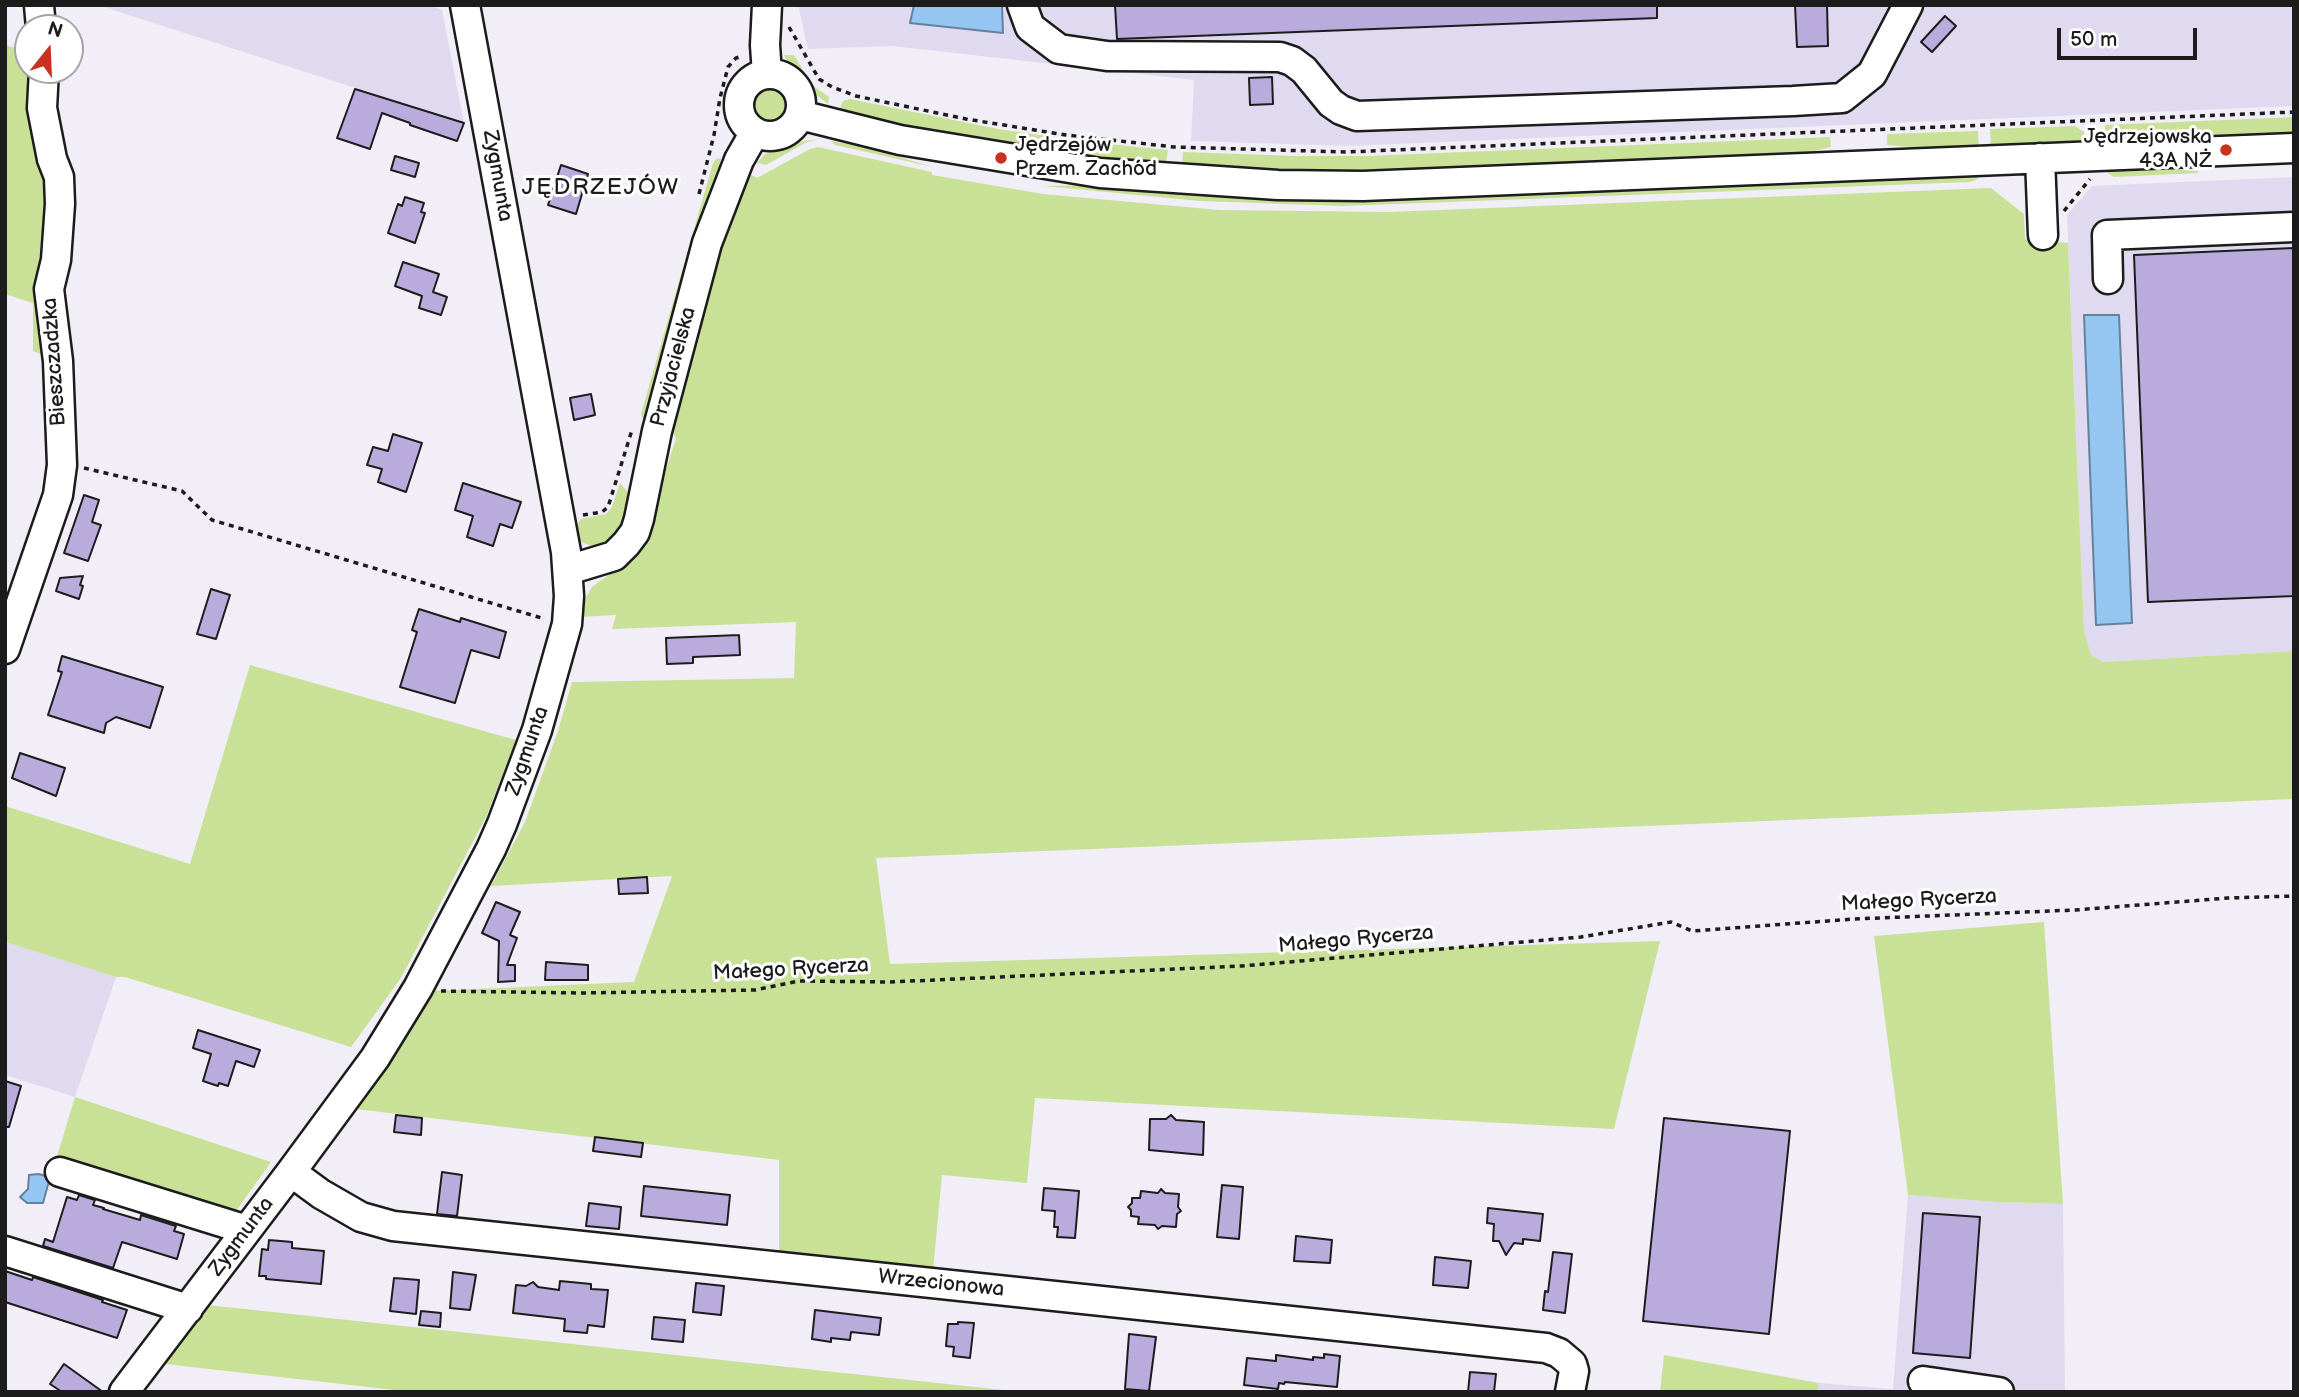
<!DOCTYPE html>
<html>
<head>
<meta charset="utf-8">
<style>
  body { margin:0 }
  #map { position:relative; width:2299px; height:1397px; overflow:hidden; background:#f1eef8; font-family:"Balsamiq Sans",sans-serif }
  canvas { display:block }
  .frame { position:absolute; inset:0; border:7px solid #1c1c1c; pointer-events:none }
  .north { position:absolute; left:14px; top:14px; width:70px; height:70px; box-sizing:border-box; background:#fff; border:2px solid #a4a4a4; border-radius:50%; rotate:18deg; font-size:19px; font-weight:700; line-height:28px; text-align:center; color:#1c1c1c }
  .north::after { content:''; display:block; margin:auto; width:24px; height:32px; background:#c8321e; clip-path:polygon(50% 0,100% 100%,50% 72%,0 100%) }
  .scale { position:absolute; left:2057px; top:28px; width:140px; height:32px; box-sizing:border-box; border:4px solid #1c1c1c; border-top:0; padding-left:9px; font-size:21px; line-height:24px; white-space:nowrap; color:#1c1c1c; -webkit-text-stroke:5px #fff; paint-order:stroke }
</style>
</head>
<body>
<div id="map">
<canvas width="2299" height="1397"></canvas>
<div class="frame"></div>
<div class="north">N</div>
<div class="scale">50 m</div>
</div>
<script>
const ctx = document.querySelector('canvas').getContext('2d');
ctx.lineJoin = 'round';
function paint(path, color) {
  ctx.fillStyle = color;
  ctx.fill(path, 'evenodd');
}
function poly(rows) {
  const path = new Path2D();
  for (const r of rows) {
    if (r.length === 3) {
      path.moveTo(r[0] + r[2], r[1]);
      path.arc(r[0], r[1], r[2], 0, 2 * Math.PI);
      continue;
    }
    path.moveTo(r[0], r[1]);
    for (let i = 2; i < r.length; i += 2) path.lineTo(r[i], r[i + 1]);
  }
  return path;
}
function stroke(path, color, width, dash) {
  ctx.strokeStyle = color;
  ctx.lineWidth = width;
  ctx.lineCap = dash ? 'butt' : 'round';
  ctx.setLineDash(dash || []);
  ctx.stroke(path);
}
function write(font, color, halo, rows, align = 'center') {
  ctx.font = font + ' "Balsamiq Sans",sans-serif';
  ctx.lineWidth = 6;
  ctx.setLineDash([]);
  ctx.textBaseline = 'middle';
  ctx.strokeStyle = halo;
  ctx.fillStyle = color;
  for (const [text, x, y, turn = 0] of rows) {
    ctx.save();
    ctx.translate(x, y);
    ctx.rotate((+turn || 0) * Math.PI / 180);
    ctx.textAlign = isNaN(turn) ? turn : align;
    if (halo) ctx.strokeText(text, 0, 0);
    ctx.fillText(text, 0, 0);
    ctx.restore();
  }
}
paint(poly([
  [108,5,428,5,442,10,464,123,107,8],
  [798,5,2294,5,2294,106,1349,146,1191,141,1194,80,892,46,808,49],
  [2294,177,2294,651,2103,662,2091,655,2084,630,2067,215,2092,186],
  [5,942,116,977,75,1097,5,1075],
  [1908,1195,1996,1202,2063,1204,2065,1392,1818,1392,1819,1383,1893,1389]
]), '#e0daf0');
paint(poly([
  [5,45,28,52,28,70,44,70,58,361,33,351,33,303,5,294],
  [784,55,794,55,812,85,829,97,828,104,815,94,803,78,789,64],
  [772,107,20],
  [850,99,998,129,1088,142,1168,150,1166,163,1162,167,1078,158,969,141,899,125,840,108,843,101],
  [2294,117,2294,135,2105,144,2105,125],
  [2075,126,2084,132,2086,145,1991,149,1990,129],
  [1978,131,1979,150,1960,151,1887,145,1887,134],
  [1830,137,1831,147,1792,156,1377,174,1186,169,1182,164,1183,152,1296,156,1367,156],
  [820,139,807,142,766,165,757,163,765,154,773,151,804,141],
  [831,141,864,147,933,167,835,145],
  [818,147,932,172,932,175,1043,194,1219,210,1389,212,1991,188,2024,214,2025,239,2068,243,2084,630,2091,655,2103,662,2294,651,2294,799,876,858,890,964,1660,941,1614,1129,1035,1098,1027,1183,942,1175,933,1271,779,1253,779,1160,356,1109,430,991,634,982,672,876,491,886,525,822,558,731,572,682,794,678,796,622,612,629,616,615,580,617,584,601,592,587,632,558,651,514,676,439,669,425,729,210,750,174,757,178,810,149],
  [717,158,721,159,648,426,644,423,641,414,713,163],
  [2106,167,2130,167,2198,171,2198,173,2114,177,2108,173],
  [1980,172,1978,179,1970,182,1343,206,1200,201,1044,186],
  [620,483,631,496,625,527,609,544,591,546,582,542,576,537,572,526,577,525,581,519,606,514,612,507],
  [250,665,516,740,487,815,401,978,351,1047,125,977,116,977,5,942,5,806,190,864],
  [2044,922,2063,1204,1996,1202,1908,1195,1874,936],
  [75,1097,271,1162,231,1218,55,1163],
  [207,1305,1022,1392,412,1392,165,1364],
  [1664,1355,1819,1383,1818,1392,1660,1392]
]), '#c8e197');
const water = poly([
  [914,5,1002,5,1003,33,910,23,914,5],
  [2084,315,2119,315,2132,623,2096,625,2084,315],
  [38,1174,47,1176,49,1181,43,1203,27,1203,20,1197,28,1189,29,1175,38,1174]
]);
paint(water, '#94c6f1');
stroke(water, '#64829c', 2);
const building = poly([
  [1115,5,1657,5,1657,18,1117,39,1115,5],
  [1795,5,1827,5,1828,46,1797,47,1795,5],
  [1945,16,1956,26,1932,52,1921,42,1945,16],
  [1272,77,1273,104,1250,105,1249,78,1272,77],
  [355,89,464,123,457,141,410,125,410,123,382,113,370,149,337,138,355,89],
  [395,156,419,163,415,177,391,170,395,156],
  [561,165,588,174,576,214,548,205,561,165],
  [405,197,424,203,421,212,425,213,415,243,388,233,398,204,402,206,405,197],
  [2294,248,2294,596,2148,602,2134,255,2294,248],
  [403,262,439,274,433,292,447,297,441,315,419,308,422,296,395,286,403,262],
  [591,394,595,415,574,420,570,398,591,394],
  [393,434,422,443,406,492,378,482,382,469,367,465,373,447,388,451,393,434],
  [463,483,521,502,512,528,500,524,493,546,467,537,473,516,455,510,463,483],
  [84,495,99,500,92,522,101,525,88,561,64,553,84,495],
  [83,576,80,585,83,586,79,599,56,591,60,578,83,576],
  [211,589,230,595,216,639,197,634,211,589],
  [419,609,460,622,461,618,506,632,499,658,471,650,455,703,400,687,417,632,412,630,419,609],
  [739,635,740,655,693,657,693,663,667,664,666,638,739,635],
  [62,656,163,687,150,728,116,717,106,723,104,733,48,715,62,672,58,671,62,656],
  [20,753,65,768,56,796,12,778,20,753],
  [647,877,648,893,619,894,618,879,647,877],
  [496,902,520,912,510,935,517,938,507,965,515,965,515,981,498,982,499,941,482,933,496,902],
  [546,962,588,965,588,980,545,980,546,962],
  [198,1030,260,1050,254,1067,236,1061,228,1086,219,1083,218,1086,203,1081,211,1054,193,1048,198,1030],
  [5,1081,21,1086,9,1127,5,1127,5,1081],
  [396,1115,422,1118,421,1135,394,1132,396,1115],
  [1171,1115,1176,1120,1204,1122,1203,1155,1149,1150,1150,1119,1166,1119,1171,1115],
  [1664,1118,1790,1131,1769,1334,1643,1321,1664,1118],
  [595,1137,643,1143,641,1157,593,1151,595,1137],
  [442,1172,462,1175,457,1216,437,1214,442,1172],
  [1222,1185,1243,1187,1239,1239,1217,1237,1222,1185],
  [644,1186,730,1195,727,1225,641,1216,644,1186],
  [1044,1188,1079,1191,1075,1238,1057,1237,1058,1227,1054,1227,1055,1211,1042,1210,1044,1188],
  [1161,1189,1165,1193,1179,1194,1178,1207,1181,1211,1177,1214,1176,1227,1162,1226,1158,1229,1155,1225,1138,1224,1139,1217,1131,1216,1131,1210,1128,1207,1132,1203,1132,1198,1140,1198,1141,1191,1158,1193,1161,1189],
  [79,1195,95,1200,93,1205,104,1208,103,1209,140,1220,141,1215,176,1226,174,1231,184,1234,177,1259,122,1242,113,1268,43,1246,45,1239,53,1242,67,1197,77,1200,79,1195],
  [589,1203,621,1207,619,1229,586,1226,589,1203],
  [1488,1208,1543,1214,1540,1241,1523,1239,1523,1244,1514,1243,1506,1255,1499,1241,1493,1241,1494,1224,1487,1223,1488,1208],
  [1923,1213,1980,1217,1970,1358,1913,1353,1923,1213],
  [1296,1236,1332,1240,1330,1263,1294,1261,1296,1236],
  [269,1240,292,1242,292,1248,324,1251,321,1284,266,1279,266,1276,259,1276,262,1249,268,1250,269,1240],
  [1553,1252,1572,1254,1565,1313,1543,1310,1545,1291,1548,1292,1553,1252],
  [1435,1257,1471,1261,1468,1288,1433,1285,1435,1257],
  [5,1271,32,1280,33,1277,103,1300,102,1302,127,1310,117,1338,5,1302,5,1271],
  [453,1272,476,1275,470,1310,450,1308,453,1272],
  [394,1278,419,1280,416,1314,390,1311,394,1278],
  [560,1281,591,1284,591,1289,608,1290,604,1327,588,1325,587,1333,564,1331,565,1319,513,1313,516,1285,526,1286,533,1282,538,1287,559,1290,560,1281],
  [696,1283,724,1286,721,1315,693,1312,696,1283],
  [815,1310,881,1318,879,1335,851,1332,850,1340,831,1338,831,1342,812,1339,815,1310],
  [421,1311,441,1313,440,1327,419,1325,421,1311],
  [654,1317,685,1320,683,1342,652,1339,654,1317],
  [958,1322,974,1323,970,1358,953,1356,954,1347,946,1346,948,1324,958,1324,958,1322],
  [1129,1334,1156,1337,1149,1391,1125,1389,1129,1334],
  [1324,1354,1340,1356,1337,1387,1285,1382,1284,1384,1279,1383,1278,1389,1244,1385,1247,1358,1276,1361,1276,1355,1313,1360,1313,1357,1324,1358,1324,1354],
  [64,1364,103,1392,62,1392,50,1384,64,1364],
  [1470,1372,1496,1374,1494,1392,1468,1392,1470,1372]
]);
paint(building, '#b9acdd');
stroke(building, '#1c1c1c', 2);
const minor = poly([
  [39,5,41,28],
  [1022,5,1030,27,1059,49,1107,56,1280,57,1292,61,1304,70,1331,103,1341,110,1357,116,1793,101,1842,98,1872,74,1908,5],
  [770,105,31],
  [767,74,765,45,767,5],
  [800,115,900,140,1100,173,1278,185,1363,186,2294,148],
  [2040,158,2043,235],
  [2108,279,2107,235,2294,227],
  [568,570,614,556,626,544,635,532,639,519,657,431,707,243,739,160,755,132],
  [5,649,58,495,62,465,58,361,49,289,56,260,60,204,59,177,52,159,42,108,44,70],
  [60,1172,247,1230],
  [291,1172,321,1194,361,1217,393,1226,1546,1348,1559,1353,1572,1364,1574,1371,1570,1392],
  [5,1251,188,1309],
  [1923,1381,1999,1392],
  [124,1392,291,1172,375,1058,418,988,491,849,502,824,537,730,567,624,569,596,566,552,465,5]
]);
stroke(minor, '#1c1c1c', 33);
stroke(poly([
  [789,27,819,79,832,87,856,96,966,119,1066,135,1174,147,1346,152,2294,112],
  [699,194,714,135,720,98,728,67,736,58,743,56],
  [2064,211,2090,179],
  [84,468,182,491,212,520,545,619],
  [583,515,602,512,608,507,632,430],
  [441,991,580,993,755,990,799,981,890,982,1242,966,1581,937,1671,922,1692,931,1854,919,2075,910,2228,898,2294,896]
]), '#1c1c1c', 3.5, [5, 5]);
stroke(minor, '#fff', 28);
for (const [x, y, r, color] of [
  [2226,150,7,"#c8321e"],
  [1001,158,7,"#c8321e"]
]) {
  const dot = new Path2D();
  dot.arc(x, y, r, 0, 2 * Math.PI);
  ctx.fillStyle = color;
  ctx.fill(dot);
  stroke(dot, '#fff', 2.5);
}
write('21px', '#1c1c1c', '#fff', [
  ["Jędrzejowska",2212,138],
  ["43A NŻ",2212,162],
  ["Jędrzejów",1015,146,"left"],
  ["Przem. Zachód",1015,170,"left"]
], 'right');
write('21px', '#1c1c1c', '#fff', [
  ["Zygmunta",497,176,80],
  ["Bieszczadzka",55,362,-94],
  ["Przyjacielska",674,367,-75],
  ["Zygmunta",528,751,-71],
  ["Małego Rycerza",1919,901,-3],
  ["Małego Rycerza",1356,940,-5],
  ["Małego Rycerza",791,970,-3],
  ["Zygmunta",242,1237,-53],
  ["Wrzecionowa",941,1284,6]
]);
ctx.letterSpacing = '2px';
write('23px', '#1c1c1c', '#fff', [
  ["JĘDRZEJÓW",601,188]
]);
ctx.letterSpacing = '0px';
</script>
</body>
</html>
